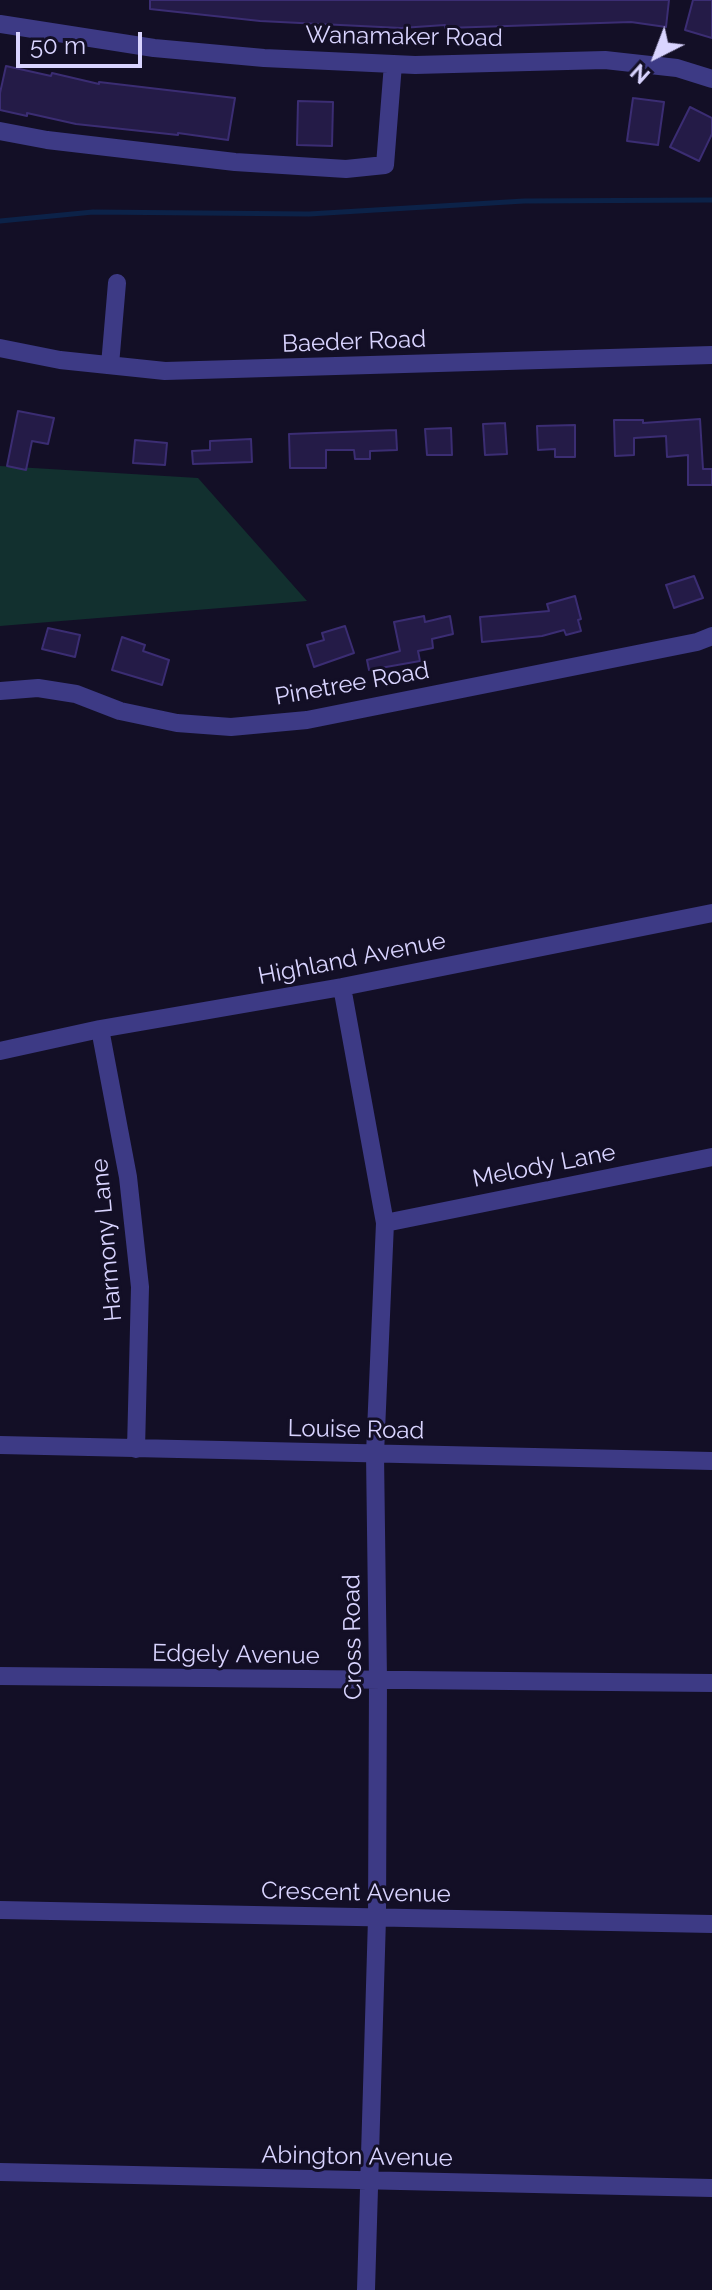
<!DOCTYPE html>
<html>
<head>
<meta charset="utf-8">
<style>
  body { margin:0 }
  #map { position:relative; width:712px; height:2290px; overflow:hidden; background:#130f26; font-family:Raleway,sans-serif }
  canvas { display:block }
  .north { position:absolute; left:616px; top:16px; width:80px; height:80px; -webkit-text-stroke:6px #130f26; paint-order:stroke; rotate:222deg; font-size:22px; font-weight:700; line-height:32px; text-align:center; color:#d9d4ff }
  .north::after { content:''; display:block; margin:auto; width:28px; height:36px; background:#d9d4ff; clip-path:polygon(50% 0,100% 100%,50% 72%,0 100%) }
  .scale { position:absolute; left:16px; top:32px; width:126px; height:36px; box-sizing:border-box; border:4px solid #d9d4ff; border-top:0; padding-left:10px; font-size:24px; line-height:28px; white-space:nowrap; color:#d9d4ff; -webkit-text-stroke:6px #130f26; paint-order:stroke }
</style>
</head>
<body>
<div id="map">
<canvas width="712" height="2290"></canvas>
<div class="north">N</div>
<div class="scale">50 m</div>
</div>
<script>
const ctx = document.querySelector('canvas').getContext('2d');
ctx.lineJoin = 'round';
function paint(path, color) {
  ctx.fillStyle = color;
  ctx.fill(path, 'evenodd');
}
function poly(rows) {
  const path = new Path2D();
  for (const r of rows) {
    path.moveTo(r[0], r[1]);
    for (let i = 2; i < r.length; i += 2) path.lineTo(r[i], r[i + 1]);
  }
  return path;
}
function stroke(path, color, width, dash) {
  ctx.strokeStyle = color;
  ctx.lineWidth = width;
  ctx.lineCap = dash ? 'butt' : 'round';
  ctx.setLineDash(dash || []);
  ctx.stroke(path);
}
function write(font, color, halo, rows, align = 'center') {
  ctx.font = font + ' Raleway,sans-serif';
  ctx.lineWidth = 6;
  ctx.setLineDash([]);
  ctx.textBaseline = 'middle';
  ctx.strokeStyle = halo;
  ctx.fillStyle = color;
  for (const [text, x, y, turn = 0] of rows) {
    ctx.save();
    ctx.translate(x, y);
    ctx.rotate((+turn || 0) * Math.PI / 180);
    ctx.textAlign = isNaN(turn) ? turn : align;
    if (halo) ctx.strokeText(text, 0, 0);
    ctx.fillText(text, 0, 0);
    ctx.restore();
  }
}
paint(poly([
  [0,466,198,478,307,601,0,626]
]), '#12302f');
stroke(poly([
  [0,221,93,212,309,214,524,201,712,200]
]), '#0c2248', 5);
const building = poly([
  [150,0,669,0,666,27,631,22,445,28,445,25,401,28,260,21,150,9,150,0],
  [693,0,712,0,712,38,685,30,693,0],
  [6,66,51,76,52,73,99,84,99,82,235,98,228,140,178,133,178,135,76,124,27,113,27,116,0,110,0,93,6,66],
  [633,98,664,102,658,145,627,141,633,98],
  [298,101,333,102,332,146,297,145,298,101],
  [690,107,712,118,712,134,699,161,670,147,690,107],
  [18,411,54,418,48,444,32,441,26,470,7,466,18,411],
  [700,419,703,469,712,469,712,485,688,485,688,455,667,457,666,436,634,438,634,455,615,456,614,420,643,420,643,423,700,419],
  [505,423,507,454,485,455,483,424,505,423],
  [575,425,575,457,555,457,555,449,538,450,537,426,575,425],
  [451,428,452,455,427,455,425,429,451,428],
  [396,430,397,450,370,451,370,459,355,459,354,450,326,450,326,468,290,468,289,434,396,430],
  [251,439,252,462,193,464,192,451,210,450,210,441,251,439],
  [135,440,167,443,165,465,133,463,135,440],
  [694,576,703,598,674,608,666,585,694,576],
  [575,596,581,619,578,620,581,631,566,635,564,630,542,636,482,642,480,617,549,611,547,604,575,596],
  [424,616,425,622,450,616,453,634,432,639,433,648,418,651,420,661,369,670,367,660,400,651,394,622,424,616],
  [345,626,354,653,314,667,307,645,324,640,322,633,345,626],
  [48,628,80,635,75,657,42,649,48,628],
  [122,637,145,645,143,651,169,660,162,685,112,670,122,637]
]);
paint(building, '#241b47');
stroke(building, '#3b2d73', 2);
stroke(poly([
  [0,24,154,48,264,58,415,65,605,60,677,68,712,79],
  [0,131,47,140,235,162,346,169,385,165,393,64],
  [0,348,60,360,165,371,712,355],
  [110,365,117,283],
  [0,691,38,688,76,694,120,711,177,723,231,727,307,720,697,642,712,636],
  [342,987,385,1223,375,1454,378,1680,377,1918,366,2290],
  [100,1029,128,1177,140,1287,136,1449],
  [0,1051,100,1029,342,987,712,913],
  [385,1223,712,1157],
  [0,1445,712,1461],
  [0,1676,712,1683],
  [0,1910,712,1924],
  [0,2172,712,2188]
]), '#3d3a85', 18);
write('24px', '#d9d4ff', '#130f26', [
  ["Wanamaker Road",404,37,1],
  ["Baeder Road",354,342,-2],
  ["Pinetree Road",352,684,-10],
  ["Highland Avenue",352,959,-11],
  ["Melody Lane",544,1166,-11],
  ["Harmony Lane",107,1240,-95],
  ["Louise Road",356,1430,1],
  ["Cross Road",353,1637,-91],
  ["Edgely Avenue",236,1655,1],
  ["Crescent Avenue",356,1893,1],
  ["Abington Avenue",357,2157,1]
]);
</script>
</body>
</html>
